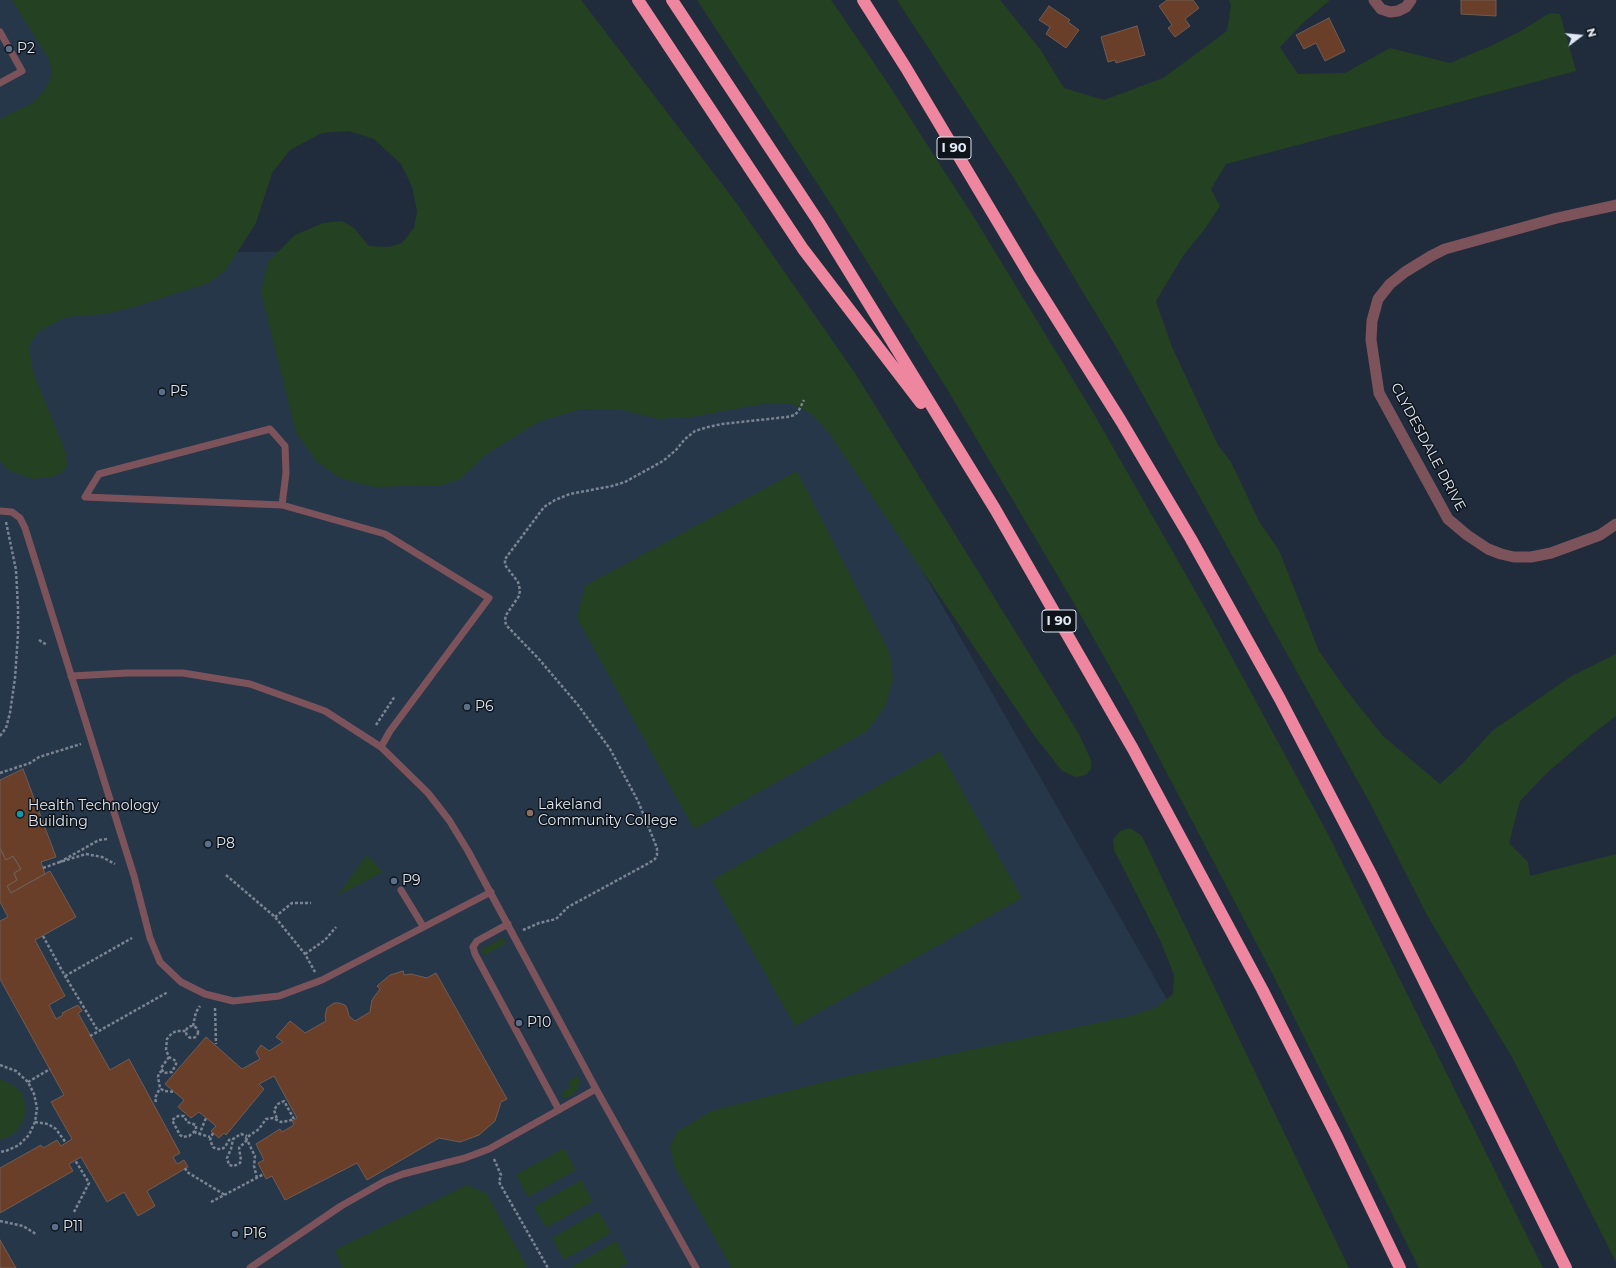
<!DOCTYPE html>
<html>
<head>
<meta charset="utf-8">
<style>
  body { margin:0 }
  #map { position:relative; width:1616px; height:1268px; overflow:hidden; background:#202c3b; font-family:Montserrat,sans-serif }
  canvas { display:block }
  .north { position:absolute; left:1560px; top:16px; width:40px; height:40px; -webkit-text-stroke:3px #0e141a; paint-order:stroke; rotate:74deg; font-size:11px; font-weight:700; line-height:16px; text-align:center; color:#e0e8f3 }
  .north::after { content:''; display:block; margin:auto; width:14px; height:18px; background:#e0e8f3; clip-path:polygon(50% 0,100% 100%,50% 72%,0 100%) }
</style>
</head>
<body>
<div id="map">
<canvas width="1616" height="1268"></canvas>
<div class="north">N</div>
</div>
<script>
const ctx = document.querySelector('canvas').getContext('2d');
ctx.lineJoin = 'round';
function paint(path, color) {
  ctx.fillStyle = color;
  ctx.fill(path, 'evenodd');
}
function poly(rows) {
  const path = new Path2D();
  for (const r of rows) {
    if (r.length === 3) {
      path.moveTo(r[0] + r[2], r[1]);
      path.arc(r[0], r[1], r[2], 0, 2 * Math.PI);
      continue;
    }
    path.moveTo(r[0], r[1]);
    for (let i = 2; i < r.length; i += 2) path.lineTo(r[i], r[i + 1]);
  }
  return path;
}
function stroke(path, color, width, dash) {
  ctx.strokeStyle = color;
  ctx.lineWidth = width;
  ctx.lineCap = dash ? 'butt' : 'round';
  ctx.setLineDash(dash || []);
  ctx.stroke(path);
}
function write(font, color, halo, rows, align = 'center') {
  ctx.font = font + ' Montserrat,sans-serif';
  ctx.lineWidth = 3;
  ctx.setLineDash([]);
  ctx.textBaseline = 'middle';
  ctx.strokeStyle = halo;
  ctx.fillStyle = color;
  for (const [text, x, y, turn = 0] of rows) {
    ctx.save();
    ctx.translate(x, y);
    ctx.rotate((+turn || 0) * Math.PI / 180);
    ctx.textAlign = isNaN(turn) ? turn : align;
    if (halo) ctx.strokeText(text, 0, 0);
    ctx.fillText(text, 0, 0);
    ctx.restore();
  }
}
paint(poly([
  [0,0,16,0,238,252,536,250,801,358,1320,1268,0,1268]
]), '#27374a');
paint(poly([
  [12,0,581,0,735,201,855,373,1079,734,1091,760,1091,769,1086,775,1076,777,1062,771,1033,734,829,433,811,413,789,403,762,404,691,417,658,419,623,410,582,409,538,422,487,454,460,479,443,485,374,487,340,478,316,461,296,432,261,292,268,262,295,235,323,223,342,221,354,228,369,246,389,247,402,243,414,228,417,211,412,186,401,164,374,139,349,131,322,133,290,150,272,173,256,223,226,270,209,283,134,307,104,314,66,317,38,332,29,346,33,372,66,453,67,466,63,472,52,477,33,479,10,471,0,461,0,119,32,103,45,90,52,74,49,59],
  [697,0,831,0,885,79,975,219,1094,414,1209,615,1329,836,1543,1268,1419,1268,1271,971,1129,701,1072,600,947,389,832,206],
  [897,0,1000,0,1040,49,1064,88,1104,100,1163,78,1227,31,1231,5,1229,0,1330,0,1304,22,1280,47,1298,74,1345,73,1390,48,1450,63,1493,45,1519,32,1550,13,1560,14,1576,71,1226,164,1211,189,1220,206,1204,230,1183,256,1156,301,1172,347,1218,445,1231,462,1260,523,1279,550,1319,651,1347,691,1383,736,1440,784,1462,764,1492,731,1570,677,1616,654,1616,716,1590,736,1548,772,1520,801,1509,843,1528,862,1530,876,1616,854,1616,1262,1513,1059,1427,915,1370,803,1115,345,1015,180],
  [797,471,890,653,893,679,885,707,867,731,694,829,577,618,585,586],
  [940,751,1022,898,795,1026,712,880],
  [1130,828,1142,836,1349,1268,732,1268,675,1168,670,1147,677,1132,711,1111,844,1077,1134,1015,1155,1008,1173,994,1174,975,1161,942,1114,850,1113,839,1120,831],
  [367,855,383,872,337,896],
  [502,938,505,940,505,944,485,955,482,953,482,949],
  [577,1076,580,1078,578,1089,572,1095,566,1098,562,1097,563,1091,571,1087,568,1082],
  [0,1079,13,1085,20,1091,24,1100,26,1111,23,1121,18,1130,10,1136,0,1140],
  [564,1148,576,1170,528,1197,516,1175],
  [581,1180,593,1201,546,1228,534,1207],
  [467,1185,486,1193,528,1268,343,1268,335,1250],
  [599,1211,611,1233,564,1260,552,1238],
  [616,1241,628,1263,619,1268,570,1268]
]), '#244122');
const building = poly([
  [1167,0,1193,0,1199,8,1185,19,1190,26,1175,37,1168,28,1172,25,1159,6,1167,0],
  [1461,0,1496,0,1496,16,1461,14,1461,0],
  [1049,6,1070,20,1068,22,1079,30,1066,48,1046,34,1050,27,1039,20,1049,6],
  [1329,18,1345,51,1325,61,1316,43,1304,49,1296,35,1329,18],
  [1137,26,1145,55,1116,63,1115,60,1108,62,1101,37,1137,26],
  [23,769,56,857,41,862,45,874,11,893,7,886,17,880,14,873,21,869,13,856,6,860,0,848,0,780,23,769],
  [0,848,6,860,13,856,21,869,14,873,17,880,7,886,11,893,50,871,76,917,35,940,65,996,49,1005,56,1019,63,1015,62,1013,78,1005,82,1011,78,1013,110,1070,129,1059,180,1153,173,1157,177,1164,184,1160,188,1167,147,1191,155,1206,138,1216,124,1192,107,1202,81,1157,69,1164,73,1171,0,1213,0,1168,41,1145,43,1148,57,1140,61,1146,72,1139,51,1102,64,1095,0,979,0,921,8,917,0,902,0,848],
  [403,971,404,975,411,974,427,978,436,973,507,1099,501,1102,495,1121,479,1135,460,1142,439,1138,367,1180,357,1163,285,1200,272,1176,266,1179,258,1163,264,1160,256,1144,280,1129,282,1132,294,1125,292,1121,297,1118,274,1076,259,1084,264,1089,226,1135,224,1133,219,1138,211,1131,216,1126,199,1112,191,1118,178,1107,184,1100,165,1084,206,1037,242,1069,260,1059,256,1052,261,1045,269,1051,283,1042,276,1037,290,1021,305,1033,326,1021,325,1016,327,1008,334,1003,339,1003,345,1005,347,1008,349,1016,355,1021,370,1012,372,1000,380,989,377,986,390,975,403,971],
  [0,1240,16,1268,0,1268,0,1240]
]);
paint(building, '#6a3f2a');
stroke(building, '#715c52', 1);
stroke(poly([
  [39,640,47,645],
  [376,725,395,696],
  [0,736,6,728,10,713,15,678,18,634,18,608,16,570,6,522],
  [0,773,30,763,39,757,81,744],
  [107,839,99,840,60,862,86,854,102,857,115,864],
  [43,868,60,862],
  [226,875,275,917,305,954,315,972],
  [275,917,292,903,311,903],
  [523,930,539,923,556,919,568,907,649,863,655,859,657,855,657,848,638,801,610,749,578,705,538,658,506,625,505,620,506,615,519,596,520,590,518,582,505,565,505,559,544,507,555,500,570,494,612,486,625,482,663,461,676,450,685,439,695,431,708,427,722,424,787,417,795,415,799,410,804,400],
  [43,936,65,976,98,1031],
  [305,954,325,940,336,927],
  [65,976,132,938],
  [215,1008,216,1044],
  [193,1026,196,1012,200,1006],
  [192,1032,6],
  [90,1036,168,992],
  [169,1057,161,1068,164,1073,172,1072,176,1064,176,1061,169,1057,166,1050,167,1039,172,1033,177,1031,186,1031],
  [0,1065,16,1071,28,1082,34,1094,37,1108,35,1122,29,1135,19,1145,6,1151,0,1152],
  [162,1071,159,1073,158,1077,160,1088,164,1091,175,1092],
  [28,1082,50,1069],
  [156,1102,155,1098,160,1088],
  [35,1122,48,1124,56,1129,66,1143],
  [195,1131,189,1136,183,1137,180,1135,172,1120,178,1116,184,1116,187,1122,196,1125,196,1130,195,1131,196,1133,210,1137],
  [213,1133,210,1140,213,1147,216,1149,222,1149,225,1147,229,1140,233,1139],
  [199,1135,206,1118],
  [247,1140,239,1148,241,1160,240,1163,234,1166,229,1165,227,1158,231,1149,233,1139,241,1134,247,1136],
  [494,1159,501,1175,499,1182,548,1268],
  [185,1168,187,1172,225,1195],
  [257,1178,254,1166,255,1156,246,1138,259,1129,266,1119,273,1118,281,1122,288,1121,294,1119,284,1101,278,1104,274,1110,277,1119],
  [211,1202,264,1174],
  [74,1212,89,1183,75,1160],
  [0,1221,23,1226,36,1234]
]), '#7a8492', 2.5, [3, 2]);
stroke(poly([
  [0,32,22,71,0,83],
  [282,505,286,473,285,446,270,429,99,474,85,497,282,505,385,534,489,598,390,731,381,747],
  [0,511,12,512,20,518,25,528,134,876,150,938,160,962,181,982,205,994,233,1001,279,996,322,980,491,892],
  [71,676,127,673,183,673,250,684,325,711,381,747,428,793,449,820,468,851,596,1089,696,1268],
  [401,890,423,926],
  [508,924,477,941,473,947,475,954,559,1110],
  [250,1268,341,1206,385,1181,403,1174,465,1158,489,1149,596,1089]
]), '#7d535b', 7);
stroke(poly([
  [1374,0,1381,9,1390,12,1398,11,1406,7,1411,0],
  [1616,205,1557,218,1445,249,1431,256,1405,272,1390,284,1378,299,1372,321,1371,340,1379,393,1448,519,1467,535,1488,549,1501,554,1514,557,1531,557,1551,553,1600,535,1616,524]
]), '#7d535b', 11);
stroke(poly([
  [638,0,803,249,921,403],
  [672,0,818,221,995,509,1133,749,1262,989,1337,1137,1400,1268],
  [863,0,906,68,1030,276,1121,421,1191,539,1280,699,1371,874,1566,1268]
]), '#ed869e', 12);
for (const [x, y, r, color] of [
  [9,49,4,"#5c6f8a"],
  [162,392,4,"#5c6f8a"],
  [467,707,4,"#5c6f8a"],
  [530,813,4,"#8d6e63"],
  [20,814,4,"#0f9aa8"],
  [208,844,4,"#5c6f8a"],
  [394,881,4,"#5c6f8a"],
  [519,1023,4,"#5c6f8a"],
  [55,1227,4,"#5c6f8a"],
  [235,1234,4,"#5c6f8a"]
]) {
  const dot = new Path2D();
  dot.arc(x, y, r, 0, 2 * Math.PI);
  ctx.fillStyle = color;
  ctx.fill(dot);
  stroke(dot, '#0e141a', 1.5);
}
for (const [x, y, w] of [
  [954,148,34],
  [1059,621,34]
]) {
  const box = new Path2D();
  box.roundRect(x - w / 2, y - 11, w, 22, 3);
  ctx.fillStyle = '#0e141a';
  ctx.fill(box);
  stroke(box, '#e0e8f3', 1);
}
write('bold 13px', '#e0e8f3', null, [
  ["I 90",954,148],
  ["I 90",1059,621]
]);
write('14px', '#e0e8f3', '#0e141a', [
  ["P2",17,49],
  ["P5",170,392],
  ["P6",475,707],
  ["Lakeland",538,805],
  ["Community College",538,821],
  ["Health Technology",28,806],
  ["Building",28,822],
  ["P8",216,844],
  ["P9",402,881],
  ["P10",527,1023],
  ["P11",63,1227],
  ["P16",243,1234]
], 'left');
write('14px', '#e0e8f3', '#0e141a', [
  ["CLYDESDALE DRIVE",1428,447,62]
]);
</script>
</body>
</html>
